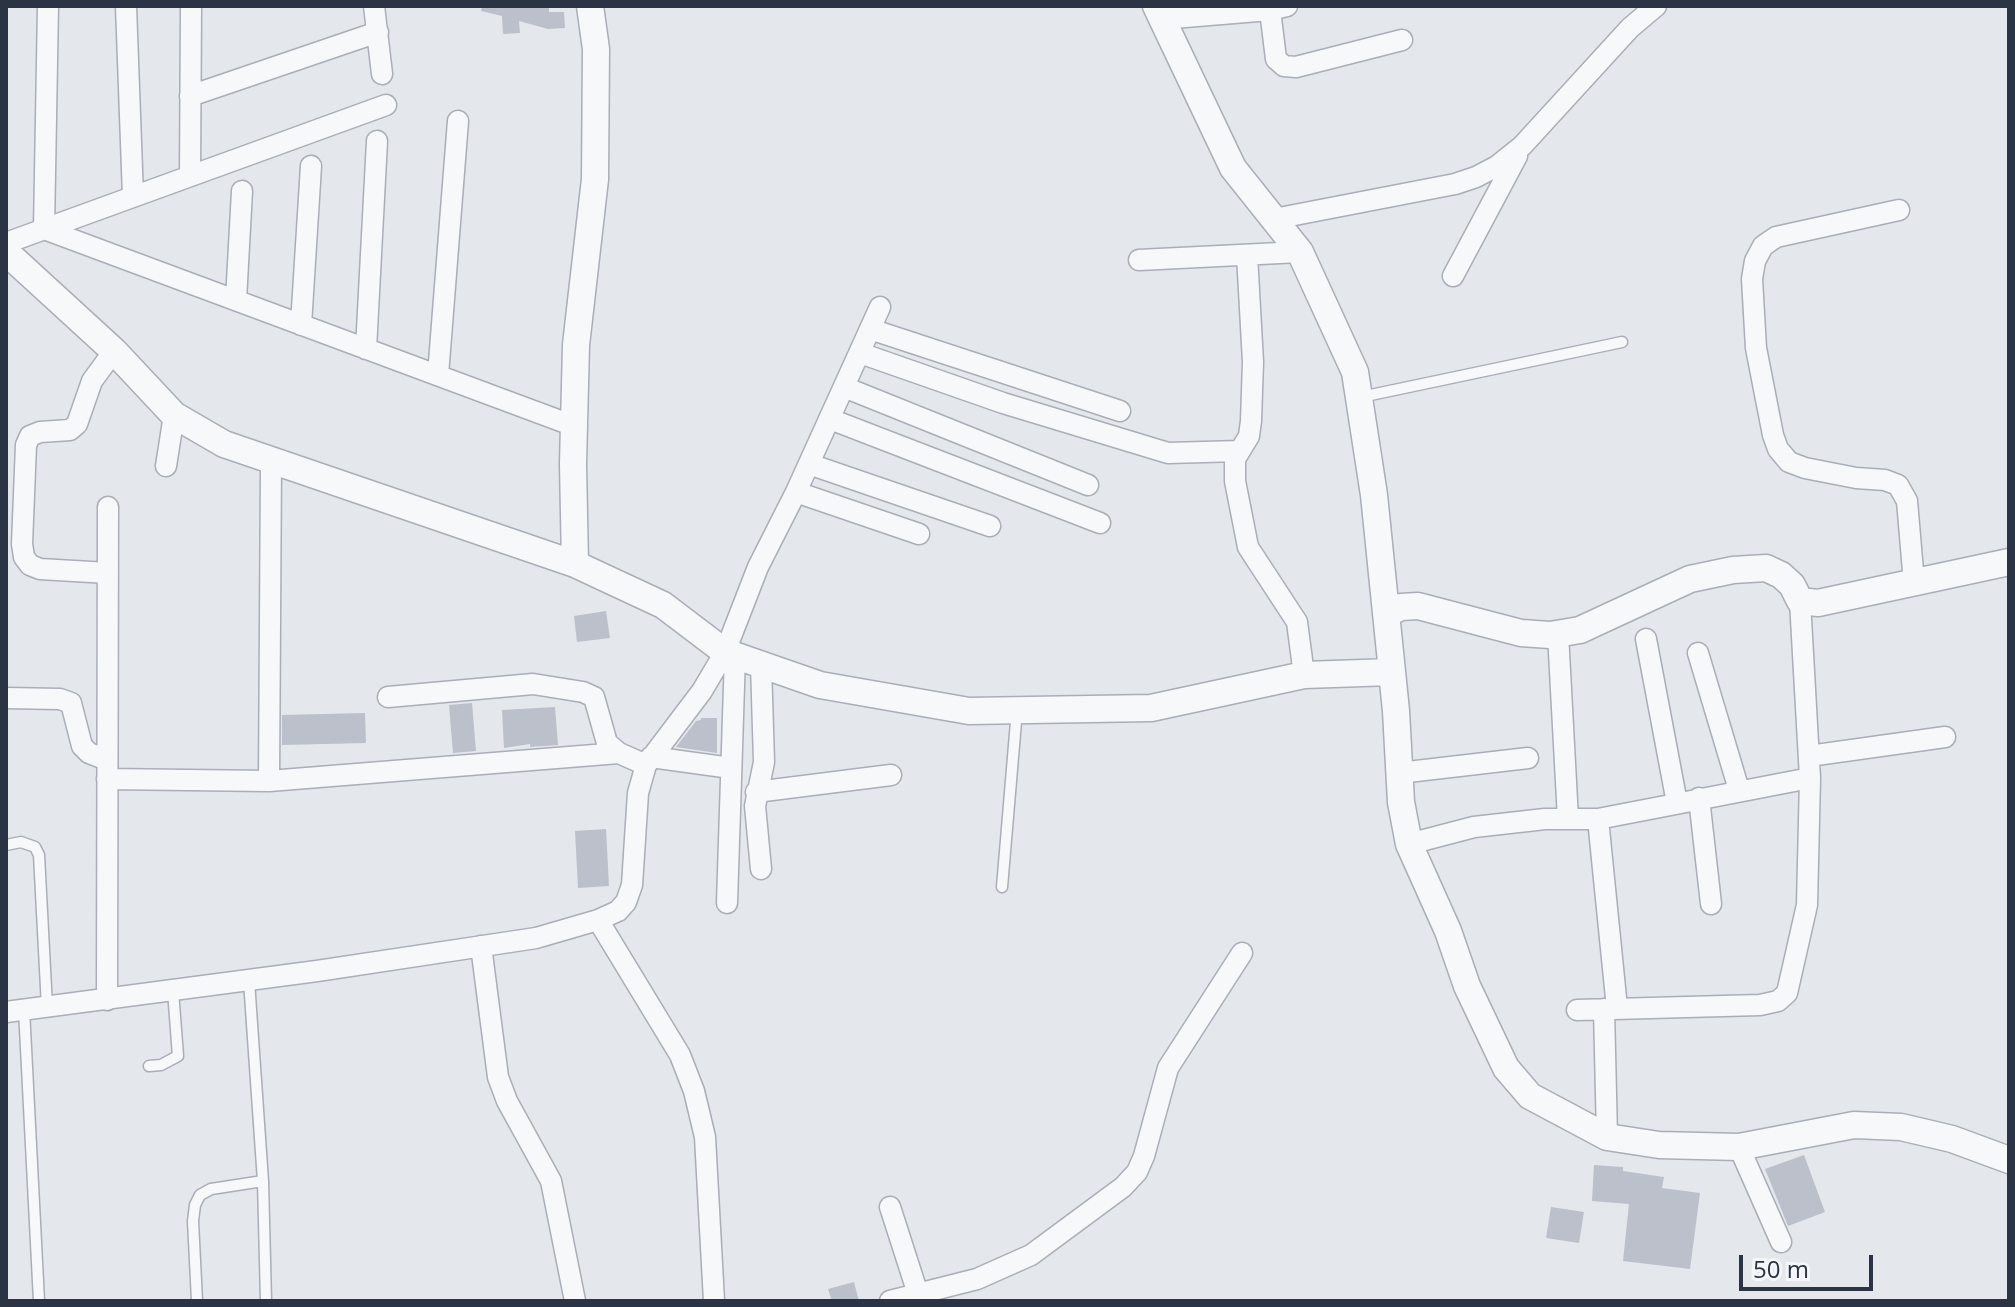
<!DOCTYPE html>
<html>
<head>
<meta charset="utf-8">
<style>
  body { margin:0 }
  #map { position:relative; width:2015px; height:1307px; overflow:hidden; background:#e4e7ec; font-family:"Open Sans",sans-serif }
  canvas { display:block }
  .frame { position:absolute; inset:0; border:8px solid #2b3445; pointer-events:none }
  .scale { position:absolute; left:1739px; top:1255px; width:134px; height:36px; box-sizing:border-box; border:4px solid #2b3445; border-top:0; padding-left:10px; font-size:24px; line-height:28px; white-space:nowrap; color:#2b3445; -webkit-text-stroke:6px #f4f6f9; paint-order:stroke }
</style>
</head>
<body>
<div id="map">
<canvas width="2015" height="1307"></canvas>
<div class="frame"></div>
<div class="scale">50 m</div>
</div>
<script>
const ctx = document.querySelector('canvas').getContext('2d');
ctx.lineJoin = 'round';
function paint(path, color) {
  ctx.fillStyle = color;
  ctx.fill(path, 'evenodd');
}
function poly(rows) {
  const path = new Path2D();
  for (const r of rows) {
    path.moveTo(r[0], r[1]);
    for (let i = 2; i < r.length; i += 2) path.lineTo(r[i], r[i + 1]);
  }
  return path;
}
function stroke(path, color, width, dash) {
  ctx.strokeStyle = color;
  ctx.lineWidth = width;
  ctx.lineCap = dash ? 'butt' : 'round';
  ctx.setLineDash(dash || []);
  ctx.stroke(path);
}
paint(poly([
  [482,6,549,6,549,12,564,12,565,28,548,29,519,21,520,33,503,34,502,16,481,11],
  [606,611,610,638,577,642,574,616],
  [472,703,476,751,453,753,449,705],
  [555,707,558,745,530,747,530,744,504,748,502,710],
  [365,713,366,743,282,745,282,715],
  [701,718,717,718,717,753,676,747,696,721,701,720],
  [606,829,609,886,578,888,575,831],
  [1804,1155,1825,1212,1788,1226,1765,1169],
  [1594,1165,1623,1167,1623,1171,1664,1177,1662,1188,1700,1193,1690,1269,1623,1261,1629,1204,1592,1201],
  [1551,1207,1584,1212,1579,1243,1546,1238],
  [854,1282,859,1301,832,1301,828,1289]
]), '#bbc0ca');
const service = poly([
  [1361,397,1622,342],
  [6,845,21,842,35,847,39,855,47,1007],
  [1002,887,1017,710],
  [249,981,263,1181,266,1301],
  [24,1009,39,1301],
  [149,1066,161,1065,178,1056,173,991],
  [197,1301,193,1221,195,1205,200,1195,211,1189,263,1181]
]);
const minor = poly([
  [48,6,44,229,574,426],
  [126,6,133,197],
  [374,6,382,74],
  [1270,10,1276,59,1284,66,1296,67,1402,40],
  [1161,19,1270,10,1287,6],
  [190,96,378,32],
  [190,176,191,6],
  [1899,210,1776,237,1763,246,1755,261,1752,279,1756,348,1773,435,1778,449,1789,462,1805,468,1856,478,1885,480,1898,485,1907,501,1914,583],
  [1274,219,1455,184,1476,177,1497,166,1522,146,1630,28,1656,6],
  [6,243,386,105],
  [1247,255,1253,362,1251,421,1249,436,1235,459,1235,481,1248,547,1297,622,1304,675],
  [1139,260,1300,252],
  [1453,276,1517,156],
  [236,300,242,191],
  [301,325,311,166],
  [870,329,1120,411],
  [366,349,377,141],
  [860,353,1003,403,1168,453,1240,451],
  [438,375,458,121],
  [844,387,1088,485],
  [830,419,1100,523],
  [809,464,990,526],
  [166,466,174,415],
  [796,492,919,534],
  [108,573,40,569,30,565,24,557,22,544,26,445,30,436,40,432,70,430,77,424,92,381,114,351],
  [1558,634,1568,819],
  [1646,639,1677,803],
  [1698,653,1739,790],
  [388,697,533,684,583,692,594,697,607,743,619,753,646,765],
  [6,698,60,699,71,703,82,746,89,753,107,760],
  [1809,756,1945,737],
  [651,757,731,768],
  [1399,773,1528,758],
  [107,779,269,781,619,753],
  [269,781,271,462],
  [756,792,891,775],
  [1699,798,1711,904],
  [1598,819,1617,1008],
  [1409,844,1474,827,1545,819,1598,819,1810,778],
  [761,869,755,806,764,762,761,664],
  [727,903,735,655],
  [598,920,680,1055,694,1091,705,1137,714,1301],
  [481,946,498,1077,507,1101,551,1181,575,1301],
  [107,1000,108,507],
  [1604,1009,1607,1137],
  [1577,1010,1760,1005,1778,1001,1787,993,1807,905,1810,778,1800,601],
  [6,1012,317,971,536,938,598,920,618,911,626,902,632,885,638,793,646,765,702,691,725,652,758,567,796,492,880,307],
  [1739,1147,1781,1242],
  [890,1207,918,1294],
  [890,1301,977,1279,1031,1255,1123,1187,1137,1172,1144,1156,1168,1068,1242,953]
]);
const tertiary = poly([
  [1156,6,1233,168,1300,252,1355,372,1374,495,1396,711,1401,802,1409,844,1448,931,1467,986,1506,1068,1530,1096,1607,1137,1659,1145,1739,1147,1854,1125,1901,1127,1952,1139,2009,1160],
  [6,252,114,351,174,415,224,444,575,564,663,605,725,652,820,685,969,711,1151,708,1304,675,1392,672],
  [575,564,573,464,576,345,595,179,596,49,590,6],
  [1386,614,1401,607,1418,606,1521,633,1550,635,1580,630,1690,579,1733,570,1766,568,1781,575,1792,585,1800,601,1818,603,2009,562]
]);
stroke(service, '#a9aeb7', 13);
stroke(minor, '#a9aeb7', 23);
stroke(tertiary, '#a9aeb7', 29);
stroke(service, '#f7f8fa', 10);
stroke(minor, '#f7f8fa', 20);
stroke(tertiary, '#f7f8fa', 26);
</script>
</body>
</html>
